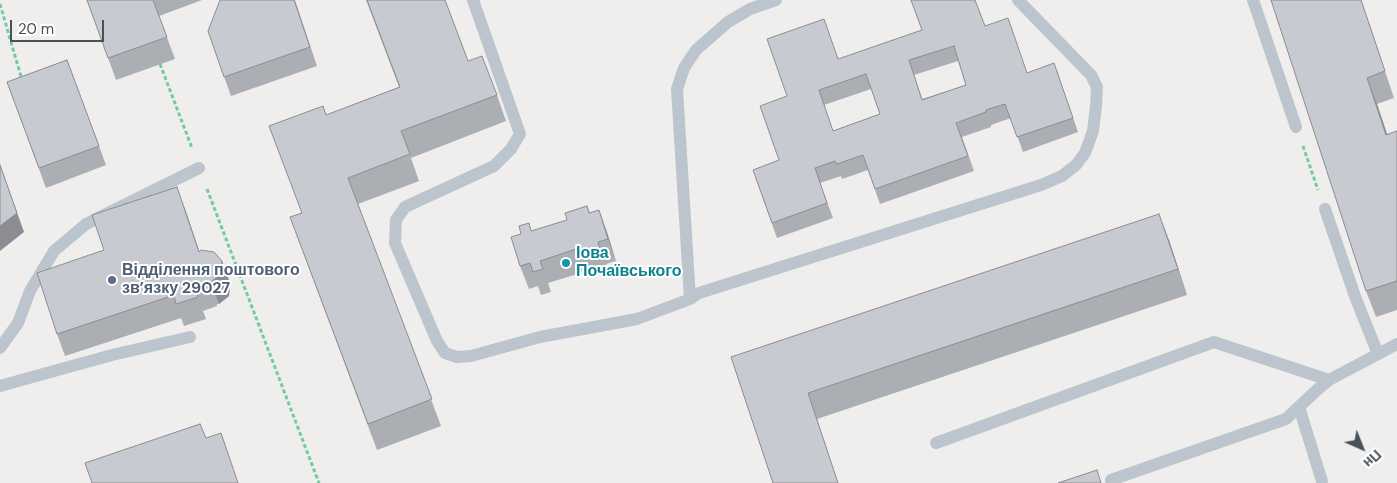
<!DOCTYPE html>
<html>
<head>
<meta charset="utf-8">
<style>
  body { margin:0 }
  #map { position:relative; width:1397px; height:483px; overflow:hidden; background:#f0eded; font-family:"DM Sans",sans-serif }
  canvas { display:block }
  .north { position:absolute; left:1337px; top:423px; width:50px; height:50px; -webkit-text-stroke:4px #fff; paint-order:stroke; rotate:136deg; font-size:14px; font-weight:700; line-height:20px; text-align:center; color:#46515a }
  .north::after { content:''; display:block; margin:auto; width:18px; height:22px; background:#46515a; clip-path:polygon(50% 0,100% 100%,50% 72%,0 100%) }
  .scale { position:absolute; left:10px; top:20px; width:94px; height:22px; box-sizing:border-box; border:2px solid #46515a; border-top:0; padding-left:6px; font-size:15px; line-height:18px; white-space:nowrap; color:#46515a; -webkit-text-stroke:4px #fff; paint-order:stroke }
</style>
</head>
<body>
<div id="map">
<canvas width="1397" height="483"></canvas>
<div class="north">Пн</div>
<div class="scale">20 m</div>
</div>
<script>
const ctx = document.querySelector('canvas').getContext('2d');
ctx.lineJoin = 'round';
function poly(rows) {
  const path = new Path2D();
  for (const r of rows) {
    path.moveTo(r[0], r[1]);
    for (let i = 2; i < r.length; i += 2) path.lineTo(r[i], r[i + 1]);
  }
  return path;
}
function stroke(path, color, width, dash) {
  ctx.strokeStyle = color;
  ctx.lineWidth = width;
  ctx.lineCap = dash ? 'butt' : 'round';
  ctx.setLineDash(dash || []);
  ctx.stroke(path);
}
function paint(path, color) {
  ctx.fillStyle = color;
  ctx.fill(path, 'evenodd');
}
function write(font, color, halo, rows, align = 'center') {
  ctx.font = font + ' "DM Sans",sans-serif';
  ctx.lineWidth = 4;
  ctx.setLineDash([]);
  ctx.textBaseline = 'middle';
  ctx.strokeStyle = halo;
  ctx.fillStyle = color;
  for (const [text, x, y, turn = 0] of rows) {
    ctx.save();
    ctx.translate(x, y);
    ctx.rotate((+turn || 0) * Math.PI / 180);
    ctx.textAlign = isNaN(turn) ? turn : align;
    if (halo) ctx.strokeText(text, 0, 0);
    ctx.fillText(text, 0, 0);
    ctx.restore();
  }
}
stroke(poly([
  [0,4,22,80],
  [160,64,192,148],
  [1303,146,1318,190],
  [207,189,319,483]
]), '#75cba1', 3, [4, 2.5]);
stroke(poly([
  [473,0,520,134,511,149,494,166,405,207,396,220,395,243,437,341,445,353,457,357,471,356,540,337,637,319,690,299],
  [776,0,750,9,728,22,696,50,684,68,677,89,690,299,699,293,1041,185,1062,176,1076,165,1085,153,1093,131,1096,106,1097,87,1091,75,1018,0],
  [1253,0,1296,127],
  [1325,209,1356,299,1378,354],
  [0,348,18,323,30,291,54,251,86,224,199,168],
  [0,386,112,355,190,337],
  [1299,407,1322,481],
  [936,443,1214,342,1329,380],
  [1111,480,1286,419,1318,389,1329,380,1397,344]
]), '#bcc5cd', 12);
paint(poly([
  [87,0,202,0,159,16,175,59,116,80],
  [295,0,317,66,231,96,208,31],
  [366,0,445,0,468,61,497,95,506,121,411,158,419,181,358,204,441,426,377,450,290,217,301,213,326,115,399,87],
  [1361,0,1394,98,1377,104,1387,134,1397,131,1397,310,1376,317,1366,291],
  [985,26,1027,73,1054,63,1078,132,1023,152,1011,118,991,125,991,127,962,137,974,171,880,204,868,170,842,179,841,176,820,183,833,218,777,238,753,170,779,160,787,96,838,59],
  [958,61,966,85,922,99,914,75],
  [871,89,880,114,833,131,824,105],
  [67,60,106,165,46,188,7,82],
  [587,206,590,213,599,210,616,261,606,264,609,271,586,278,584,272,548,283,551,292,541,295,538,286,529,289,520,266,532,231,567,220],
  [185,209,199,252,230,283,229,296,219,304,217,304,217,306,203,311,206,319,184,326,181,318,65,356,57,334,104,250],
  [1169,240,1187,295,817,419,838,483,773,483,731,357]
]), '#abaeb3');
paint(poly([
  [1367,78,1377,104,1396,161,1386,135],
  [0,165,24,232,0,251],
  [177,187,185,209,207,274,199,252],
  [599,210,607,232,616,261,608,239],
  [1159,214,1169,240,1187,295,1178,269],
  [222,261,230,283,229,296,219,304,211,282]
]), '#8b8d92');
const building = poly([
  [87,0,153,0,167,37,108,58,87,0],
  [220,0,294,0,310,47,224,77,208,31,220,0],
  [367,0,445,0,468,61,482,56,497,95,401,131,410,154,348,178,432,399,368,424,290,217,302,213,269,126,323,106,326,115,400,87,367,0],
  [911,0,975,0,985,26,1008,18,1027,73,1054,63,1073,118,1017,137,1005,104,986,110,986,112,956,123,968,156,875,189,863,155,837,164,835,161,815,168,827,203,772,223,753,170,779,160,760,106,787,96,767,39,824,19,838,59,922,30,911,0],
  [954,46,966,85,922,100,909,60,954,46],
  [866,74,880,114,833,131,819,90,866,74],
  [1271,0,1361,0,1385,71,1367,78,1386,135,1397,131,1397,281,1366,291,1271,0],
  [67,60,99,146,39,168,7,82,67,60],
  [0,165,17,213,0,226,0,165],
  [177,187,199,252,201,250,214,252,222,261,221,274,211,282,209,282,209,283,195,288,198,297,176,304,174,295,57,334,37,273,104,250,92,215,177,187],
  [587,206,589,213,599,210,608,239,598,242,600,249,578,256,576,249,540,261,543,269,533,272,530,263,520,266,511,237,521,234,519,226,529,223,531,231,567,220,565,213,587,206],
  [1159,214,1178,269,808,393,838,483,773,483,731,357,1159,214],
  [200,424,206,438,221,433,238,483,92,483,85,463,200,424],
  [1097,470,1101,483,1058,483,1097,470]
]);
paint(building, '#c7cad0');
stroke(building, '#8b8d92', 1);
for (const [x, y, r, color] of [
  [566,263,5,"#0f9aa8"],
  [112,280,5,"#5c6f8a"]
]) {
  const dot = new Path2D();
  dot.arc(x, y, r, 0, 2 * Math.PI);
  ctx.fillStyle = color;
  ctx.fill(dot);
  stroke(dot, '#fff', 2);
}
write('bold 16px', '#0d838f', '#fff', [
  ["Іова",576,254],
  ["Почаївського",576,272]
], 'left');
write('bold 16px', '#4e5e75', '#fff', [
  ["Відділення поштового",122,271],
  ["зв’язку 29027",122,289]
], 'left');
</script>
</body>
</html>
